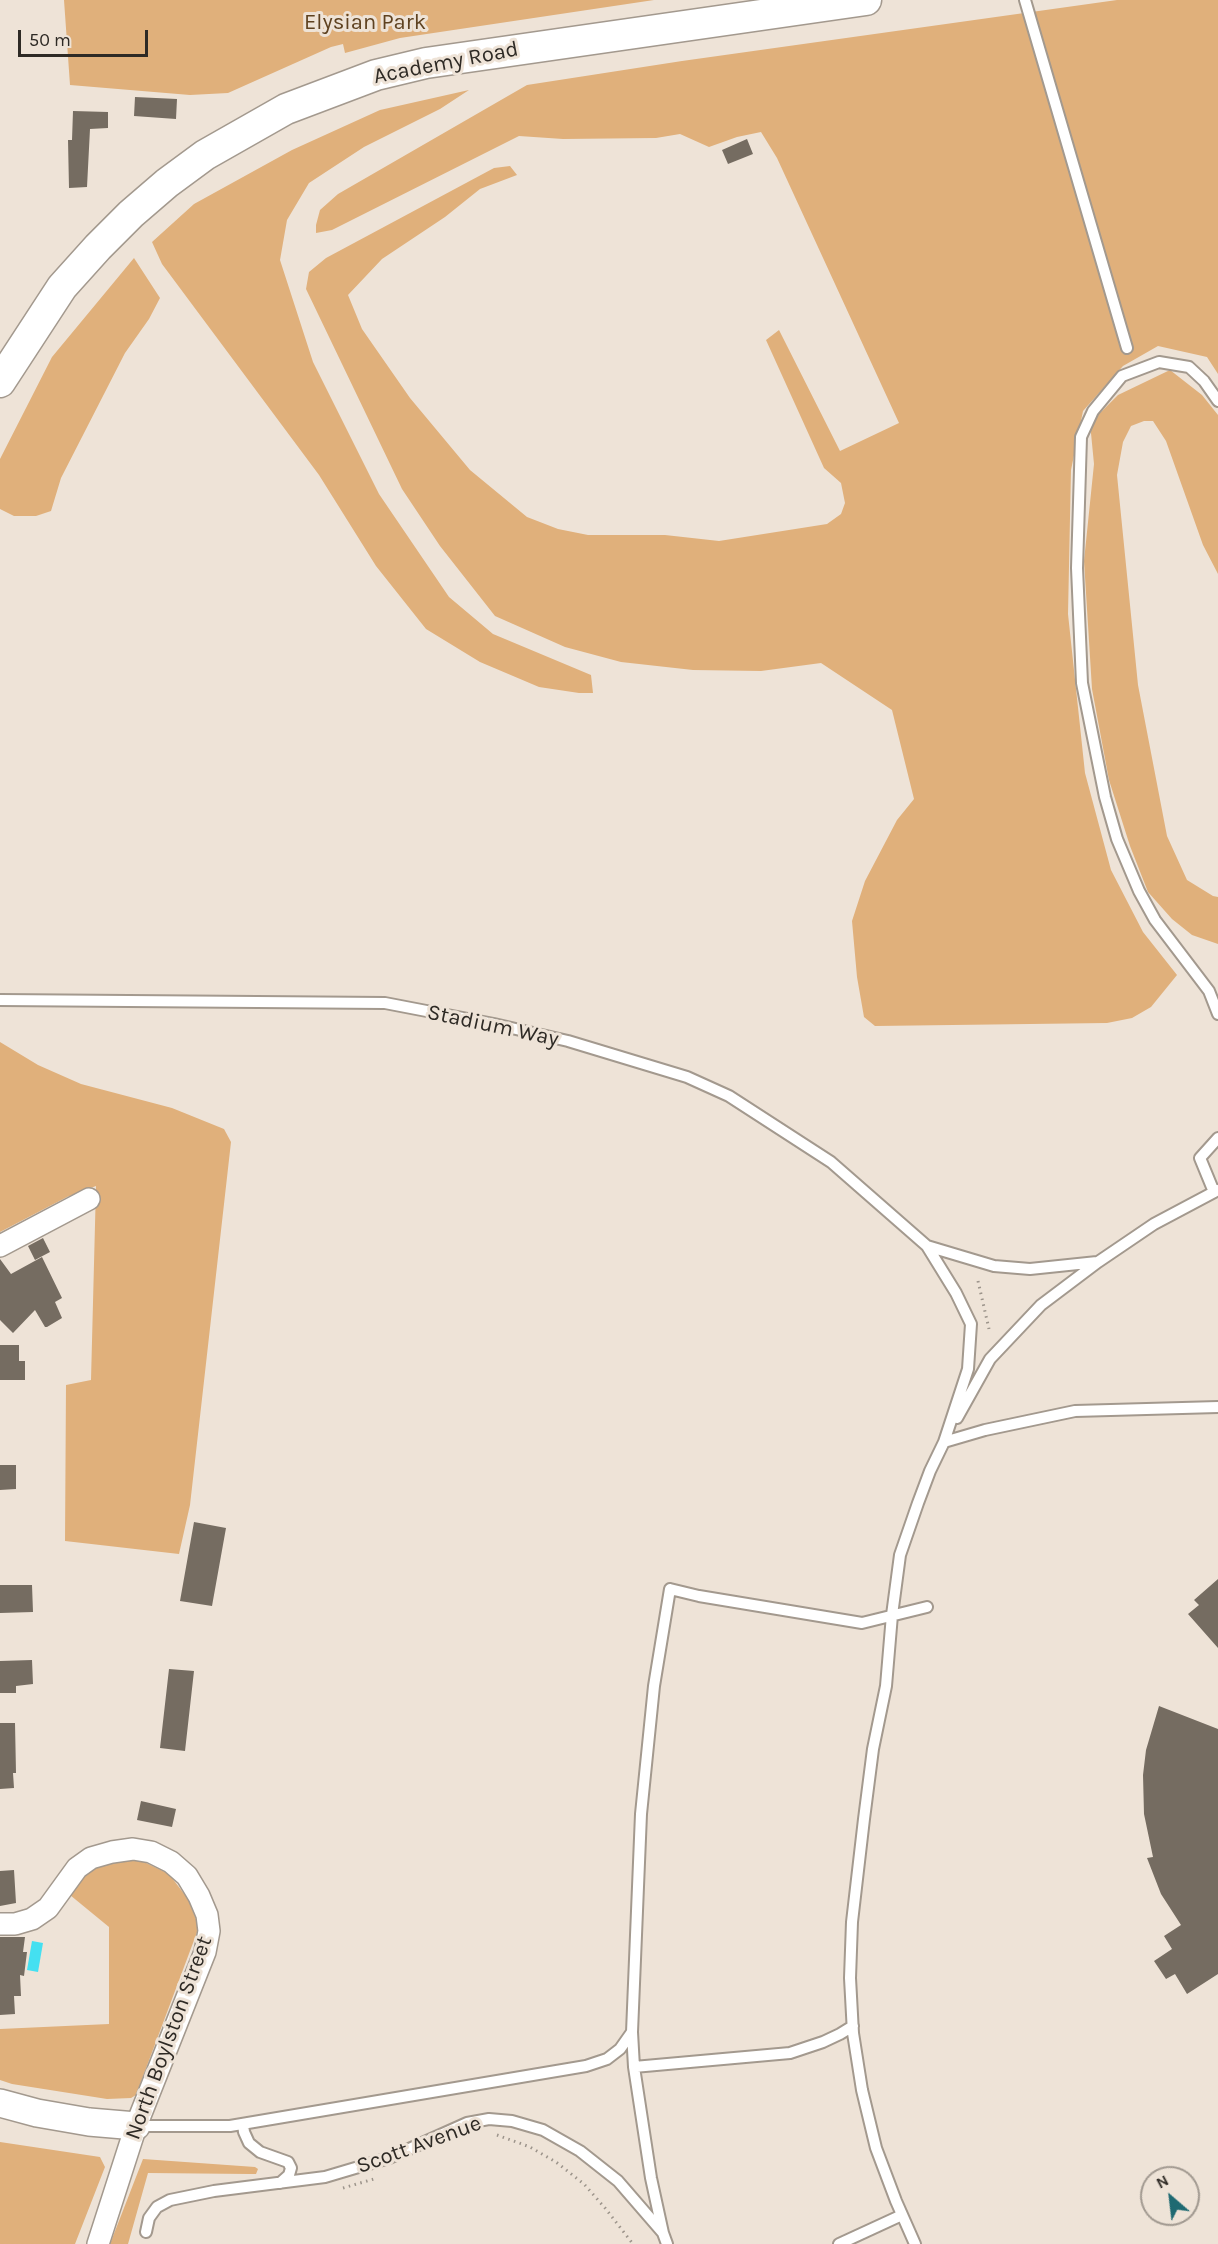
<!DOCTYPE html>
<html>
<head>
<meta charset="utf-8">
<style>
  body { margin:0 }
  #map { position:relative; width:1218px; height:2244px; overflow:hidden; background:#eee3d7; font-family:Karla,sans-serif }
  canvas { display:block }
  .north { position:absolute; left:1140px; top:2166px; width:60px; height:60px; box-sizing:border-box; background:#eee3d7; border:2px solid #a19990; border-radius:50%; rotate:332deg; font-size:16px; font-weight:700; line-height:24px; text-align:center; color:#2e2a25 }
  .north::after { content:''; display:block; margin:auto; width:21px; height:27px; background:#1f6a72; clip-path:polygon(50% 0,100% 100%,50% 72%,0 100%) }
  .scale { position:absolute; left:18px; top:30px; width:130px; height:27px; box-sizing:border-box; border:3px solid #2e2a25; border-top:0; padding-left:8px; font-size:18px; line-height:21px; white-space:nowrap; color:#2e2a25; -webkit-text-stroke:4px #eee3d7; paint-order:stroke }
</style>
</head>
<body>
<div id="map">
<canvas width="1218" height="2244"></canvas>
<div class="north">N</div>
<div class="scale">50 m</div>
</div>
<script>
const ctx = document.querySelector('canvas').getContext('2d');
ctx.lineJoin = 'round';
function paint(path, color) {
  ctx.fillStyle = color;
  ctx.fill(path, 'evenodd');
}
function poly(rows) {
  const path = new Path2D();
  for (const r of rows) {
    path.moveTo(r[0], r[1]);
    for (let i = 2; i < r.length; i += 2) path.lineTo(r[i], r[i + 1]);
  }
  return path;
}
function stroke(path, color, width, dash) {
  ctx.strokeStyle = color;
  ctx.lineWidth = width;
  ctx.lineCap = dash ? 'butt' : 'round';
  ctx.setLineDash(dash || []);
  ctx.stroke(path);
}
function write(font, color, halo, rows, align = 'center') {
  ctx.font = font + ' Karla,sans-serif';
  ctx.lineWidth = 6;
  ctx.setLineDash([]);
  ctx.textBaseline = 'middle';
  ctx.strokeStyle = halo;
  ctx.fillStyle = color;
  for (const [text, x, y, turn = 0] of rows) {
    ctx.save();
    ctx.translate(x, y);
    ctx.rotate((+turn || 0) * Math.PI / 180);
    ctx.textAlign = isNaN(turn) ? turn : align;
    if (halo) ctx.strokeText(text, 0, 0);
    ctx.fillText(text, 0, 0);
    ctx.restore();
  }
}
paint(poly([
  [64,0,654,0,400,38,345,53,343,44,331,47,228,93,190,95,70,85],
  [1117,0,1218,0,1218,374,1207,357,1158,346,1123,366,1083,411,1071,470,1068,614,1085,773,1111,870,1143,932,1177,975,1151,1007,1132,1018,1107,1023,875,1026,864,1017,857,977,852,921,865,881,897,820,914,799,892,710,821,663,761,671,693,670,621,662,565,647,495,616,440,546,402,489,306,289,309,272,326,258,494,168,510,166,517,175,480,189,445,217,382,259,348,295,362,329,410,398,470,470,527,517,558,529,588,535,665,535,719,541,827,524,841,514,845,503,841,483,824,468,766,340,779,330,840,451,899,423,777,158,761,132,737,137,709,147,680,134,656,138,563,139,519,136,332,230,316,233,316,225,320,210,338,194,527,85,682,61],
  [469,90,440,109,364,147,309,183,287,220,280,260,313,362,379,494,449,597,493,634,591,675,593,693,579,693,539,687,480,662,426,629,376,566,319,475,162,264,152,242,194,204,292,150,380,110],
  [134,258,160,298,149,319,125,353,61,478,51,511,36,516,14,516,0,509,0,459,52,357],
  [1170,370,1202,395,1218,415,1218,574,1203,545,1166,441,1153,421,1144,421,1131,426,1123,442,1117,475,1138,685,1167,836,1187,880,1213,896,1218,897,1218,944,1192,935,1172,919,1148,892,1130,846,1109,780,1092,689,1084,561,1094,464,1090,423,1118,395],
  [0,1042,38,1065,81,1084,172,1108,224,1129,231,1142,190,1505,179,1554,65,1541,66,1385,91,1380,96,1186,67,1197,0,1232],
  [119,1861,142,1861,169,1874,188,1899,199,1927,136,2095,131,2098,107,2099,12,2084,0,2080,0,2029,109,2024,109,1927,70,1895,87,1870],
  [0,2142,100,2157,105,2167,75,2244,0,2244],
  [143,2159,255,2167,258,2169,256,2174,250,2174,148,2173,128,2244,110,2244]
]), '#e0b07b');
paint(poly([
  [32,1941,43,1943,38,1972,27,1970]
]), '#44e0f1');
paint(poly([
  [135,97,177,99,176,119,134,116],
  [73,111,108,112,108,128,90,129,87,187,69,188,68,140,72,140],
  [747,139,753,154,728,164,722,150],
  [43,1238,50,1252,35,1260,28,1246],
  [42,1257,62,1298,55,1302,62,1318,47,1327,45,1327,35,1310,13,1333,0,1320,0,1259,11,1274],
  [0,1345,19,1345,19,1361,25,1361,25,1380,0,1380],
  [0,1465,16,1465,16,1489,0,1490],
  [194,1522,226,1528,212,1606,180,1601],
  [1218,1579,1218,1648,1188,1614,1199,1605,1194,1600],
  [0,1585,32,1585,33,1612,0,1613],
  [32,1660,33,1684,16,1686,16,1693,0,1693,0,1661],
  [169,1669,194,1671,185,1751,160,1748],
  [1159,1706,1218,1729,1218,1974,1187,1994,1175,1974,1166,1979,1154,1961,1172,1949,1164,1936,1181,1925,1161,1894,1147,1858,1153,1857,1144,1814,1143,1775,1146,1750],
  [0,1723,15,1723,16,1773,13,1773,14,1788,0,1789],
  [141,1801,176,1809,172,1827,137,1820],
  [14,1870,16,1903,0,1906,0,1871],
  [0,1937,25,1937,23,1952,27,1952,24,1976,20,1975,21,1996,14,1996,15,2014,0,2015]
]), '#756c61');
const service = poly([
  [1025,0,1127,348],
  [1218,401,1204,381,1189,367,1159,362,1122,376,1093,411,1081,437,1077,568,1082,683,1105,797,1117,839,1139,891,1155,920,1209,991,1218,1014],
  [0,1000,385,1003,494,1024,568,1041,687,1077,729,1096,831,1162,927,1246,956,1293,971,1324,968,1369,944,1442],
  [1214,1192,1200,1158,1218,1138],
  [927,1246,994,1266,1030,1269,1097,1262],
  [957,1418,990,1359,1041,1305,1098,1262,1154,1224,1218,1190],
  [632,2032,634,2067,651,2178,663,2233,667,2244],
  [634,2067,790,2053,823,2042,840,2034,853,2026],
  [243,2124,244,2132,249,2143,260,2152,288,2162,291,2168,289,2175,280,2183],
  [137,2126,230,2126,586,2066,607,2059,620,2049,632,2032,641,1814,654,1686,670,1589,699,1596,862,1623,927,1607],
  [146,2232,149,2218,157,2207,170,2200,214,2191,325,2177,389,2158,467,2123,489,2119,512,2121,543,2130,580,2151,618,2181,663,2233],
  [839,2244,902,2215],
  [915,2244,896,2201,876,2148,862,2090,853,2033,850,1978,852,1922,864,1819,873,1749,886,1686,892,1615,900,1555,918,1503,930,1471,944,1442,985,1430,1075,1411,1218,1407]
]);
const minor = poly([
  [0,1246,89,1199],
  [0,1924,15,1924,32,1919,48,1908,77,1868,91,1858,112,1852,133,1849,151,1852,171,1862,187,1876,199,1896,207,1915,209,1931,205,1952,136,2126,98,2244]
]);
const tertiary = poly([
  [0,2103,37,2113,89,2122,136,2126]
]);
const secondary = poly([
  [0,382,62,287,98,247,131,214,167,183,205,155,286,109,376,75,426,63,866,0]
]);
stroke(service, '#a3998e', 14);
stroke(minor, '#a3998e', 24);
stroke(tertiary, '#a3998e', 30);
stroke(secondary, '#a3998e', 33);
stroke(poly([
  [978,1281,989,1329],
  [497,2135,530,2147,556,2162,584,2184,605,2208,633,2244],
  [343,2188,374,2179]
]), '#9c948b', 3, [1.5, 4.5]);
stroke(service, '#fff', 10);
stroke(minor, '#fff', 21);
stroke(tertiary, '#fff', 27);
stroke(secondary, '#fff', 30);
write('22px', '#5f4220', '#eee3d7', [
  ["Elysian Park",365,23]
]);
write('22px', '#2e2a25', '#eee3d7', [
  ["Academy Road",446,63,-11],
  ["Stadium Way",493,1026,12],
  ["North Boylston Street",169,2038,-70],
  ["Scott Avenue",419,2145,-20]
]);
</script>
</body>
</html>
